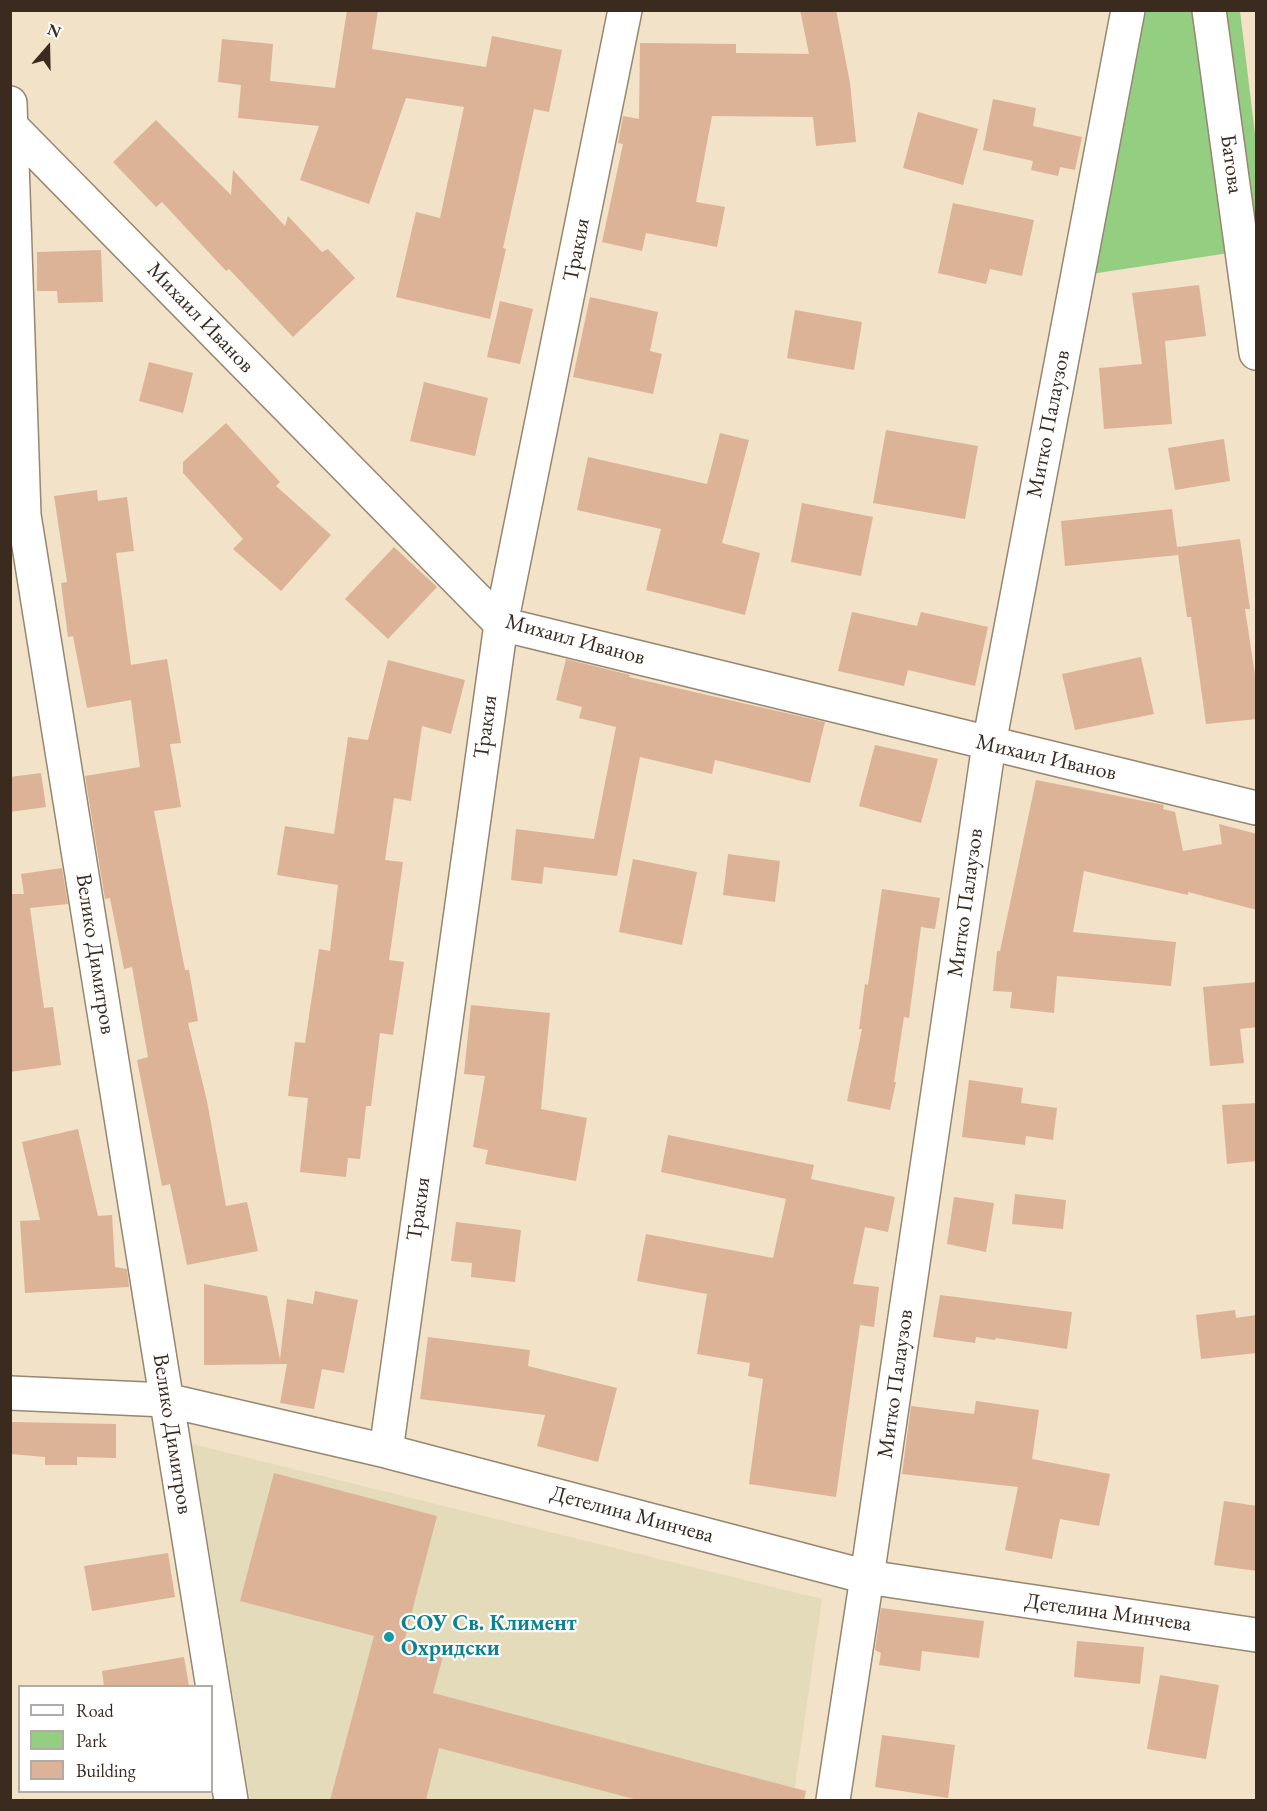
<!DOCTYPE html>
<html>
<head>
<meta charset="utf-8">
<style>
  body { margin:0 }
  #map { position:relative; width:1267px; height:1811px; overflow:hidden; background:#f2e2c7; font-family:"EB Garamond",serif }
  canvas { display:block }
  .frame { position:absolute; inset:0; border:12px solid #3b2a1e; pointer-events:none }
  .legend { position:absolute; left:18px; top:1685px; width:195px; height:108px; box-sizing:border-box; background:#fff; border:2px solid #b1aaa5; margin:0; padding:8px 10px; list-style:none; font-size:18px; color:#3b2a1e }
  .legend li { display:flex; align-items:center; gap:12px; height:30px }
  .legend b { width:30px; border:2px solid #b1aaa5 }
  .north { position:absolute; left:18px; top:18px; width:60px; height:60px; -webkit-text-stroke:4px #fff; paint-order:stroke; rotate:20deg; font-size:16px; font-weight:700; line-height:24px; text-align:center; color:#3b2a1e }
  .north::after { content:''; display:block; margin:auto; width:21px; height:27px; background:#3b2a1e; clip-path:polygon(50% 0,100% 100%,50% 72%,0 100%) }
</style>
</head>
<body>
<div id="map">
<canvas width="1267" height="1811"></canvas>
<div class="frame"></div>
<ul class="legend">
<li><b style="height:8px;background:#fff"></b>Road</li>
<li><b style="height:16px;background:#94ce81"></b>Park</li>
<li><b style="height:16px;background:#dcb397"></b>Building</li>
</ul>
<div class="north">N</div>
</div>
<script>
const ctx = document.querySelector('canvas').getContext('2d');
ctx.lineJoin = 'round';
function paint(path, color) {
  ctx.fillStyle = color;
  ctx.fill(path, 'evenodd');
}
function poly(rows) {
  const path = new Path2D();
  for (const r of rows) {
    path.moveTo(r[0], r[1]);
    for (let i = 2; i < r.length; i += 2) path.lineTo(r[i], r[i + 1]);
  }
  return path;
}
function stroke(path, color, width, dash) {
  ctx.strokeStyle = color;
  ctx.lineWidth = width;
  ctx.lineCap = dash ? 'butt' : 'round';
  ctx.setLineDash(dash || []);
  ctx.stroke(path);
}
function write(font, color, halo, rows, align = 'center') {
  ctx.font = font + ' "EB Garamond",serif';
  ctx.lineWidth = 4.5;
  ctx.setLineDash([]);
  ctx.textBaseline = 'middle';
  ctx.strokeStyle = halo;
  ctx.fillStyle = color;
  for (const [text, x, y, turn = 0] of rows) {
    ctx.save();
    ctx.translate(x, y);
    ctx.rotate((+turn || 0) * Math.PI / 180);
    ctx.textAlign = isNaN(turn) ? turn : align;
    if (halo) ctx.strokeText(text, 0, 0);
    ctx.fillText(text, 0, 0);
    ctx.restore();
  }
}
paint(poly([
  [192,1444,822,1599,793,1800,250,1800]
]), '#e4dbba');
paint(poly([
  [1128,11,1240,11,1256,142,1256,354,1242,251,1078,276]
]), '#94ce81');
paint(poly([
  [347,10,378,10,372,49,486,67,492,36,562,50,549,112,534,109,503,248,506,249,490,319,396,297,416,212,440,218,464,107,406,98,369,204,300,180,319,126,238,118,241,85,218,82,222,39,273,44,270,81,335,88],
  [800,10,836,10,850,83,856,142,816,146,813,117,712,116,696,202,725,207,717,247,646,233,642,251,602,242,623,144,618,143,623,116,639,119,640,43,736,44,736,53,809,54],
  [993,99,1036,108,1033,126,1082,137,1075,170,1060,167,1058,176,1031,170,1033,161,983,150],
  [918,112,978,129,963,185,903,168],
  [156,120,231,195,233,170,285,226,288,216,322,252,328,249,355,278,293,337,229,269,226,271,162,202,156,207,113,162],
  [953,203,1034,220,1022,276,990,269,986,284,938,273],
  [101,250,103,302,58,303,57,291,37,291,37,252],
  [1199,285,1206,336,1165,341,1172,424,1104,429,1099,368,1142,364,1132,293],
  [590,297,658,312,650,351,662,354,653,394,573,377],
  [500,301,533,309,520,364,487,357],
  [795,310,862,322,854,370,787,358],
  [149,362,193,373,183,413,139,401],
  [424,382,488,398,475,456,410,441],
  [226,423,280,482,276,486,331,535,281,591,233,549,243,539,183,473,183,462],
  [886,430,978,446,965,519,873,503],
  [720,433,749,440,722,543,760,553,745,615,646,590,661,529,577,510,588,457,707,484],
  [1224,439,1230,481,1175,490,1168,448],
  [97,490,98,501,127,497,134,551,116,553,131,665,167,659,181,743,170,744,181,807,154,811,185,970,189,970,198,1021,188,1023,207,1101,226,1206,247,1202,258,1251,187,1265,170,1184,162,1186,137,1060,148,1057,132,967,124,969,110,898,105,899,85,776,140,767,131,700,87,708,73,636,68,637,61,583,67,582,54,496],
  [802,503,873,517,861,576,791,562],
  [1172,509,1178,555,1065,566,1061,521],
  [1240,539,1250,609,1245,609,1257,688,1257,719,1206,724,1191,617,1187,617,1177,547],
  [394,547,437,587,388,639,345,599],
  [852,612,917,626,921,612,988,627,975,686,908,670,904,686,838,671],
  [1141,657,1154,714,1075,730,1062,674],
  [566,659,630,675,629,677,825,722,810,783,715,760,712,774,640,757,617,876,544,867,542,884,511,880,516,829,594,839,616,727,579,718,582,707,556,700],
  [388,660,465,680,451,734,422,726,411,801,394,798,385,860,403,862,389,960,404,962,393,1035,380,1033,371,1106,366,1106,360,1159,348,1158,346,1177,300,1172,308,1098,288,1096,295,1042,305,1043,319,949,330,951,338,885,277,875,285,826,334,834,348,737,368,740],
  [875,745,938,759,921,823,859,806],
  [41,773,46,807,10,812,10,777],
  [1036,780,1164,805,1163,809,1175,812,1183,851,1222,844,1219,824,1257,834,1257,910,1188,892,1188,895,1084,871,1073,932,1176,942,1171,986,1057,976,1054,1013,1010,1008,1012,992,993,991,997,951,1000,951],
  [728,854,780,861,775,902,723,895],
  [633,859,697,872,682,945,619,932],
  [62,868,68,904,30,908,44,1008,53,1007,61,1065,10,1072,10,894,24,894,21,874],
  [882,889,940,898,935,929,921,927,909,1018,904,1017,894,1082,896,1082,890,1110,847,1101,862,1029,859,1029,865,984,868,985],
  [1257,982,1257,1027,1240,1029,1244,1063,1210,1066,1203,987],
  [471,1005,550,1013,541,1109,587,1118,576,1181,485,1164,488,1150,473,1147,485,1076,464,1074],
  [969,1080,1023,1088,1021,1103,1057,1108,1053,1140,1026,1136,1025,1145,962,1137],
  [1257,1103,1257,1161,1227,1164,1222,1105],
  [78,1129,98,1216,112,1215,115,1267,127,1269,129,1287,25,1293,20,1221,40,1220,22,1142],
  [668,1135,814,1165,811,1179,895,1197,888,1232,865,1227,853,1284,879,1287,874,1327,860,1325,836,1497,749,1484,763,1379,748,1376,750,1363,697,1354,707,1294,637,1281,646,1234,773,1258,786,1199,661,1172],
  [1015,1194,1066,1200,1063,1229,1012,1224],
  [954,1197,994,1203,986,1252,947,1244],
  [456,1222,521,1230,515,1282,471,1277,472,1263,451,1261],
  [204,1284,267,1296,280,1359,287,1299,313,1304,315,1291,358,1300,344,1373,322,1369,314,1409,280,1403,287,1364,204,1365],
  [940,1295,1072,1312,1067,1349,996,1338,995,1340,976,1337,975,1343,933,1337],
  [1235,1310,1236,1318,1257,1315,1257,1353,1201,1359,1196,1315],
  [428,1337,530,1350,528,1366,617,1388,598,1462,537,1446,545,1415,420,1399],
  [976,1401,1039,1410,1032,1459,1110,1474,1099,1526,1060,1519,1052,1559,1005,1550,1018,1487,902,1474,911,1406,974,1414],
  [10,1422,116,1424,116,1458,77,1457,77,1465,45,1465,45,1457,10,1454],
  [274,1473,437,1516,405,1638,445,1649,433,1693,806,1791,804,1800,638,1800,439,1748,426,1800,330,1800,374,1636,240,1601],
  [1224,1501,1257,1506,1257,1571,1214,1565],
  [168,1553,175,1597,92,1611,84,1566],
  [881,1608,984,1621,979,1658,922,1651,920,1671,879,1665,881,1653,875,1650],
  [1077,1641,1144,1647,1140,1684,1074,1677],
  [184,1657,189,1686,104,1686,102,1671],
  [1160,1675,1219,1685,1206,1759,1147,1749],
  [882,1735,955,1745,948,1798,875,1787]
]), '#dcb397');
const street = poly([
  [1209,10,1256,353],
  [10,103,24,515,231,1800],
  [10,125,501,624,1256,808],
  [10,1393,166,1400,386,1451,867,1577,1256,1635],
  [386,1451,501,624,625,10],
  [833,1800,867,1577,989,744,1128,10]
]);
stroke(street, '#968672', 36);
stroke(street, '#fff', 33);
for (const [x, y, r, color] of [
  [389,1637,6,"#0f9aa8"]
]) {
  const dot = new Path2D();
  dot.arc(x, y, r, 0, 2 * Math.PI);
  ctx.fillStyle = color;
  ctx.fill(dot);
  stroke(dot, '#fff', 2);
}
write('22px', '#3b2a1e', '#fff', [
  ["Батова",1231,164,82],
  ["Тракия",577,250,-79],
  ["Михаил Иванов",200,318,46],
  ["Митко Палаузов",1049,424,-79],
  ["Михаил Иванов",575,640,15],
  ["Тракия",486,727,-82],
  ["Михаил Иванов",1046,758,13],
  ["Митко Палаузов",966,903,-82],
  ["Велико Димитров",95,954,81],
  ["Тракия",419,1209,-82],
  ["Митко Палаузов",896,1384,-82],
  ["Велико Димитров",172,1434,81],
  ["Детелина Минчева",632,1515,15],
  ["Детелина Минчева",1108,1613,8]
]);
write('bold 22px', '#0d838f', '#fff', [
  ["СОУ Св. Климент",401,1624],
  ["Охридски",401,1649]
], 'left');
</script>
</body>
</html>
